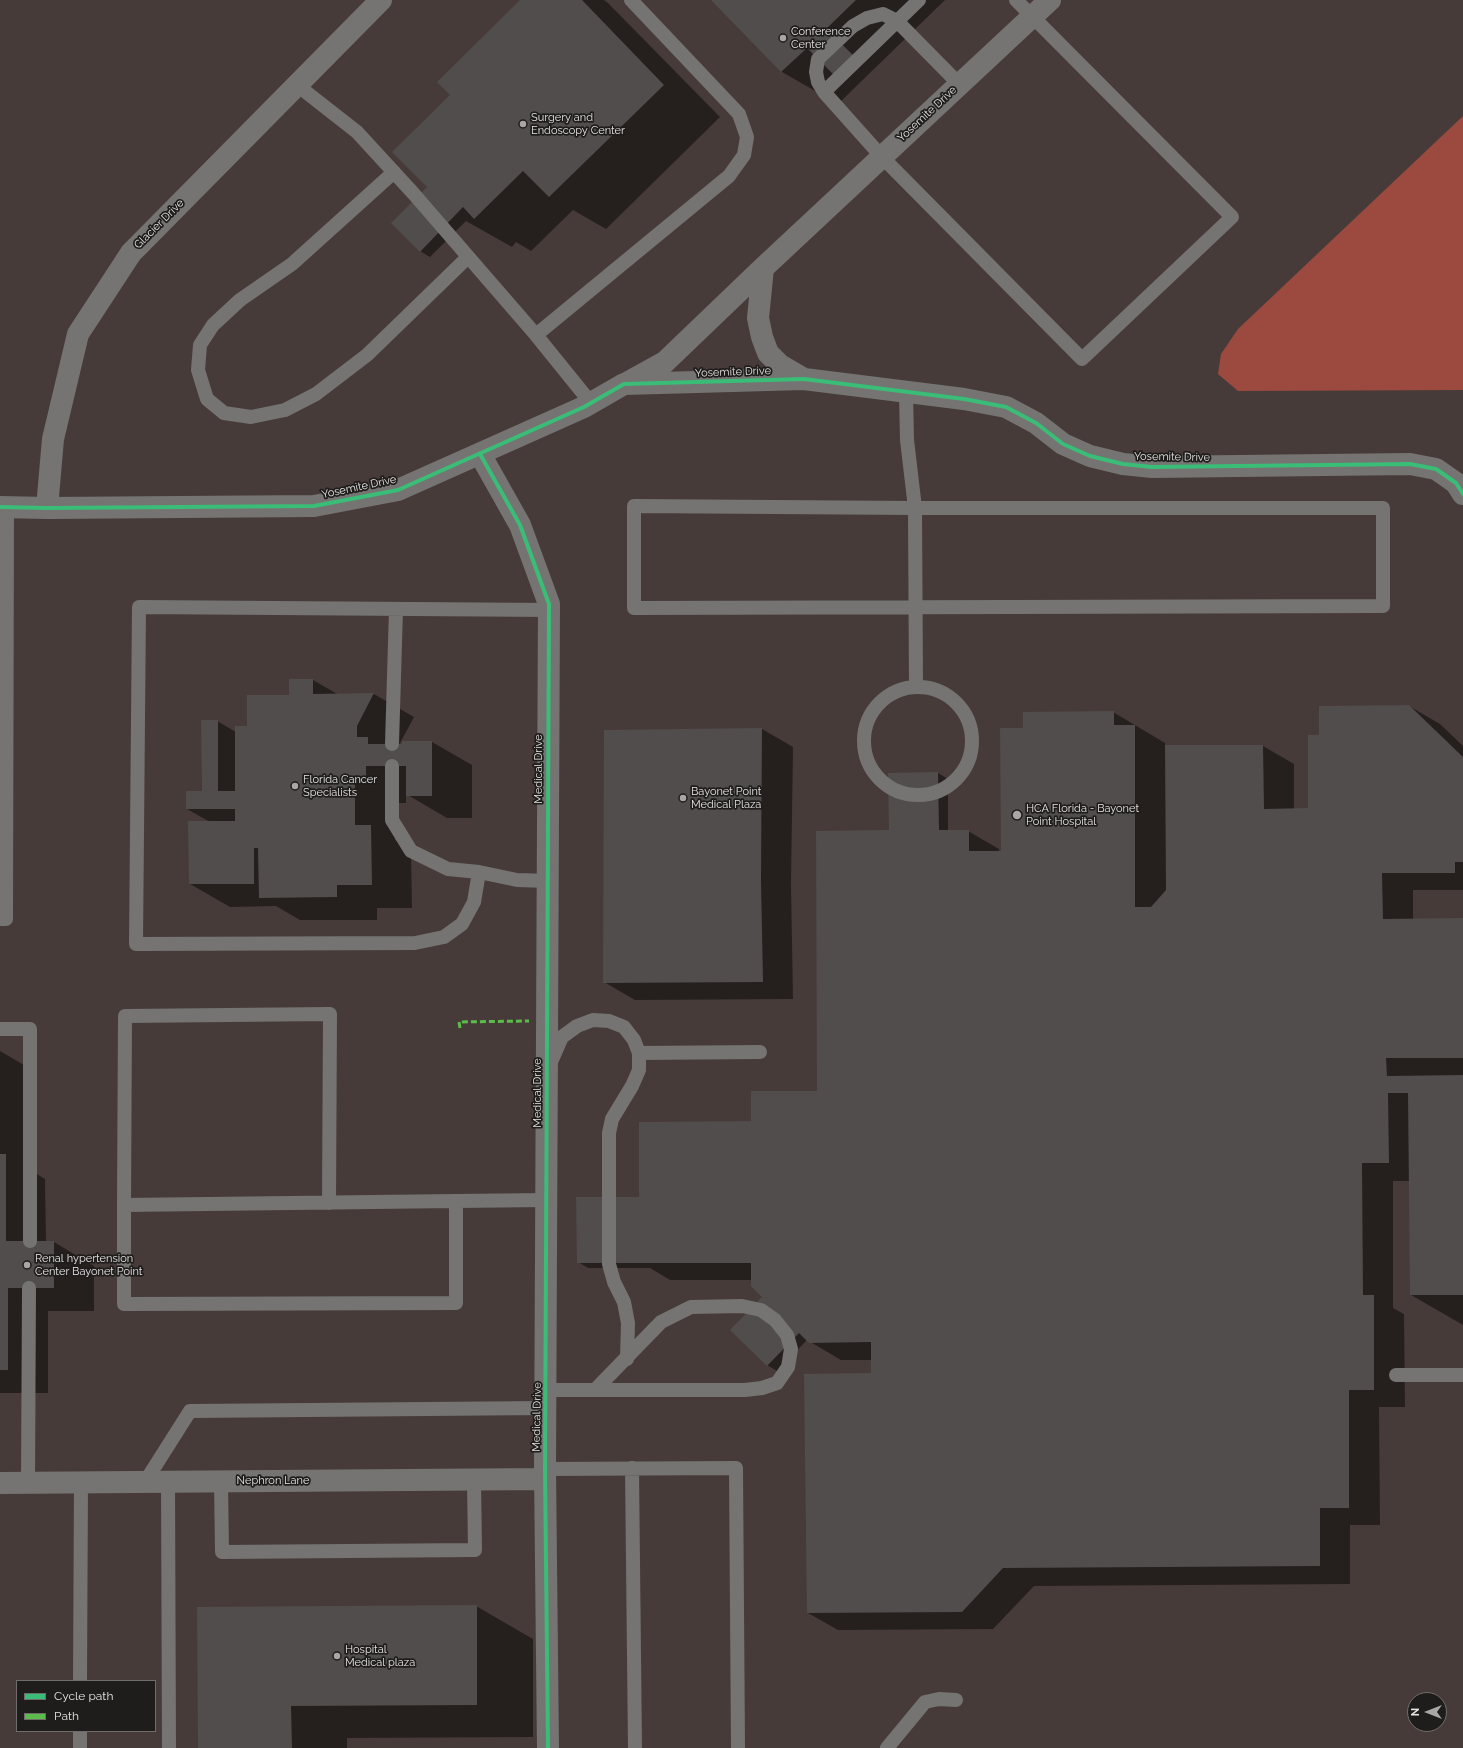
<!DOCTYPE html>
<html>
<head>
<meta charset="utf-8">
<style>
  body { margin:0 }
  #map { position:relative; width:1463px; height:1748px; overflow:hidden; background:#393534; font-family:Raleway,sans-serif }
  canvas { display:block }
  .legend { position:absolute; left:16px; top:1680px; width:140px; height:52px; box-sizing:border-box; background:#1f1c1c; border:1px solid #6f6c6b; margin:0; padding:5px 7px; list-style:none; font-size:12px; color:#e7e3e2 }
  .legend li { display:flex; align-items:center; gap:8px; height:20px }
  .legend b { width:20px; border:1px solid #6f6c6b }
  .north { position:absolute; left:1407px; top:1692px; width:40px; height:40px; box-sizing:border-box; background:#1f1c1c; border:1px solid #6f6c6b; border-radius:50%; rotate:270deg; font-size:11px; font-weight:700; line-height:16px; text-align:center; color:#e7e3e2 }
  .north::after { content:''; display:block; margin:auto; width:14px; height:18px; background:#aaa6a5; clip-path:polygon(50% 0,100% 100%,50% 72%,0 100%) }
</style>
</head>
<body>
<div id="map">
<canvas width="1463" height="1748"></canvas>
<ul class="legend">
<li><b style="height:5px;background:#3abd76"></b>Cycle path</li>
<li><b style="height:5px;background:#5cbc4b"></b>Path</li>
</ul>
<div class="north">N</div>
</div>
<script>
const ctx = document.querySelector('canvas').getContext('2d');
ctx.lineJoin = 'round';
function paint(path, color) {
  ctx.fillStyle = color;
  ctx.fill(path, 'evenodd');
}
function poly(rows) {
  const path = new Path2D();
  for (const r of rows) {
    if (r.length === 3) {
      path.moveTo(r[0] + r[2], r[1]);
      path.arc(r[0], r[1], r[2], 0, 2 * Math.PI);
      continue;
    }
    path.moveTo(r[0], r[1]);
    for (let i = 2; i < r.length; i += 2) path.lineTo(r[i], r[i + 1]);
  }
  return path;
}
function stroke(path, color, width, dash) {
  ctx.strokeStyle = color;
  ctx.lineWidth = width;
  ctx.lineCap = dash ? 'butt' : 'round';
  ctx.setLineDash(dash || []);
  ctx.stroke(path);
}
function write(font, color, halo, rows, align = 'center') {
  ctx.font = font + ' Raleway,sans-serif';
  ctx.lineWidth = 3.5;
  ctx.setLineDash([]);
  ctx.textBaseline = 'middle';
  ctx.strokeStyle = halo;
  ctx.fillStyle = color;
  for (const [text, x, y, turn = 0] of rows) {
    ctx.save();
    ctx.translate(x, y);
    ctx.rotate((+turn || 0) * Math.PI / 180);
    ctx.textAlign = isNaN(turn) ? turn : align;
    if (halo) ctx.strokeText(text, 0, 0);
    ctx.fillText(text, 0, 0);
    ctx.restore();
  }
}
paint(poly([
  [0,0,1463,0,1463,1748,0,1748],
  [17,1681,155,1681,155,1731,17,1731],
  [1415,1700,1439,1700,1439,1724,1415,1724]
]), '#473b39');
paint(poly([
  [1463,116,1463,390,1238,391,1218,374,1221,354,1238,329]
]), '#9c4a3f');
paint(poly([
  [521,0,604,0,608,3,720,117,606,229,573,210,531,251,516,242,512,247,466,221,430,257,420,251,427,188,451,95],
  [713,0,945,0,838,104,782,72],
  [290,680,313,680,339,695,374,694,414,717,399,745,432,742,472,765,472,818,447,818,406,794,406,803,395,803,395,840,411,849,412,908,377,908,377,920,300,920,276,906,230,907,190,884,210,822,187,809,203,792,217,721,236,732,248,727,290,696],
  [1409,706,1440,724,1463,746,1463,890,1413,890,1413,920,1463,919,1463,1325,1411,1295,1410,1181,1393,1181,1393,1308,1404,1314,1405,1407,1379,1407,1380,1525,1350,1525,1350,1584,1034,1586,993,1629,838,1630,808,1613,872,1374,872,1360,841,1360,807,1340,777,1371,767,1365,768,1301,752,1280,670,1280,650,1268,588,1268,578,1262,640,1198,752,1122,818,1092,891,831,938,773,948,779,948,831,968,831,999,849,999,852,1002,852,1024,729,1113,712,1165,743,1165,746,1263,746,1294,764,1294,809,1309,809,1320,736],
  [762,729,793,747,791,884,793,999,635,1000,604,982],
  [0,1051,36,1072,37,1174,45,1179,46,1242,54,1242,94,1266,94,1311,48,1311,48,1393,0,1393],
  [476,1606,533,1639,533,1737,347,1738,347,1748,199,1748]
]), '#0007');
paint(poly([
  [520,0,582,0,664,85,549,197,523,171,474,219,463,207,420,252,391,223,427,187,392,152,450,95,437,82],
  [711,0,856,0,826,29,854,56,835,76,807,48,781,72],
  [289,679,313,679,313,694,374,693,357,726,357,737,368,737,368,744,402,744,402,741,432,741,432,796,406,796,406,766,366,766,366,780,355,780,355,825,371,825,372,885,337,885,337,897,259,898,258,848,254,848,254,884,189,884,188,821,235,821,235,809,186,809,186,791,202,791,201,720,218,720,218,791,235,791,235,726,247,726,247,695,289,695],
  [1409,705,1463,757,1463,862,1455,862,1455,873,1382,873,1383,919,1463,918,1463,1058,1386,1058,1387,1076,1463,1075,1463,1295,1410,1295,1408,1093,1388,1093,1389,1163,1362,1163,1363,1295,1374,1295,1374,1390,1349,1390,1349,1508,1320,1508,1320,1566,1003,1568,962,1612,807,1613,804,1374,871,1373,871,1342,809,1343,799,1333,767,1366,730,1330,762,1297,751,1286,751,1263,577,1263,576,1197,639,1197,639,1122,751,1121,751,1091,817,1091,816,831,889,830,888,773,938,772,939,830,969,830,969,851,1001,851,1000,728,1023,728,1023,712,1114,711,1114,725,1135,725,1135,907,1151,907,1166,890,1165,745,1263,745,1264,809,1308,808,1308,735,1319,735,1319,706],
  [762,728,761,880,763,982,603,983,604,730],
  [0,1154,6,1154,6,1241,54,1241,54,1288,8,1288,8,1370,0,1370],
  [477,1605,477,1705,291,1706,292,1748,198,1748,197,1607]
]), '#504d4c');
stroke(poly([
  [919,0,824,92,882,157,1082,359,1232,217,1016,0],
  [297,85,357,132,413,193,536,335],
  [824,92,818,82,816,72,818,59,853,26,867,18,883,14,897,21,960,85],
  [394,172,292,264,240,300,213,325,200,345,198,370,207,399,224,413,251,417,285,410,316,394,367,355,468,257],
  [906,392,907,440,915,508,916,687],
  [591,403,536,335,729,176,744,155,747,137,739,114,631,0],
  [634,506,915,508,1383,508,1383,606,634,608,634,506],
  [918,741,54],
  [392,744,396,609],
  [392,766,392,820,411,851,448,869,479,872],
  [548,881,517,880,479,872,474,902,462,924,444,937,415,943,136,944,139,607,549,610],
  [0,919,6,919,7,507],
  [0,1029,30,1029,30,1241],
  [639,1053,760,1052],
  [551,1062,562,1037,577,1026,593,1020,609,1021,624,1027,634,1040,639,1053,639,1070,632,1086,612,1119,609,1133,609,1264,614,1282,624,1302,628,1323,627,1359],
  [329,1203,330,1014,125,1016,124,1205,456,1201,547,1200],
  [124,1205,124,1304,456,1303,456,1201],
  [1396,1375,1463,1375],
  [546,1390,745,1390,762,1388,777,1383,788,1367,791,1349,787,1335,775,1320,761,1310,742,1306,691,1307,661,1322,595,1390],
  [632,1468,635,1748],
  [545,1469,736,1468,738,1748],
  [168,1481,169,1748],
  [221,1481,222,1552,475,1550,474,1480],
  [28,1482,29,1288],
  [145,1482,190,1411,546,1408],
  [80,1681,81,1482],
  [80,1748,80,1731],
  [887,1748,925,1702,939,1699,956,1700]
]), '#757473', 14);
stroke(poly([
  [763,268,758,318,762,337,768,353,780,365,804,379],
  [627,383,665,362,763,268,1050,0],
  [480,454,520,525,549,604,545,1469,548,1748],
  [0,507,47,508,314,506,398,490,584,407,624,384,804,379,964,399,1006,407,1036,423,1063,444,1090,456,1123,464,1152,467,1410,464,1436,469,1456,483,1463,494],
  [47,508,53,439,78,334,131,253,381,0],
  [0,1483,545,1479]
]), '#757473', 22);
stroke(poly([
  [460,1028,459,1022,529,1021]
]), '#5cbc4b', 3, [6, 3]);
stroke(poly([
  [480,454,520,525,549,604,545,1469,548,1748],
  [0,507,47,508,314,506,398,490,584,407,624,384,804,379,964,399,1006,407,1036,423,1063,444,1090,456,1123,464,1152,467,1410,464,1436,469,1456,483,1463,494]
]), '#3abd76', 4);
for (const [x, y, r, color] of [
  [783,38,4,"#aaa6a5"],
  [523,124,4,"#aaa6a5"],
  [295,786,4,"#aaa6a5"],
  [683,798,4,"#aaa6a5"],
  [1017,815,5,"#aaa6a5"],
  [27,1265,4,"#aaa6a5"],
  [337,1656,4,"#aaa6a5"]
]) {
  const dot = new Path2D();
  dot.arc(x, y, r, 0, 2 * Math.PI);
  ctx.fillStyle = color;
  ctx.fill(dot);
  stroke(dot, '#1f1c1c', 1.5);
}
write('11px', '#e7e3e2', '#1f1c1c', [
  ["Conference",791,32],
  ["Center",791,45],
  ["Surgery and",531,118],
  ["Endoscopy Center",531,131],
  ["Florida Cancer",303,780],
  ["Specialists",303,793],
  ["Bayonet Point",691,792],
  ["Medical Plaza",691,805],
  ["HCA Florida - Bayonet",1026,809],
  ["Point Hospital",1026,822],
  ["Renal hypertension",35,1259],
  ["Center Bayonet Point",35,1272],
  ["Hospital",345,1650],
  ["Medical plaza",345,1663]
], 'left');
write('11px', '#e7e3e2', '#1f1c1c', [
  ["Yosemite Drive",927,114,-43],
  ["Glacier Drive",159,224,-45],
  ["Yosemite Drive",733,372,-2],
  ["Yosemite Drive",1172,457,1],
  ["Yosemite Drive",359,487,-12],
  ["Medical Drive",539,769,-90],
  ["Medical Drive",538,1093,-90],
  ["Medical Drive",537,1417,-89],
  ["Nephron Lane",273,1481]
]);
</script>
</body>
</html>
